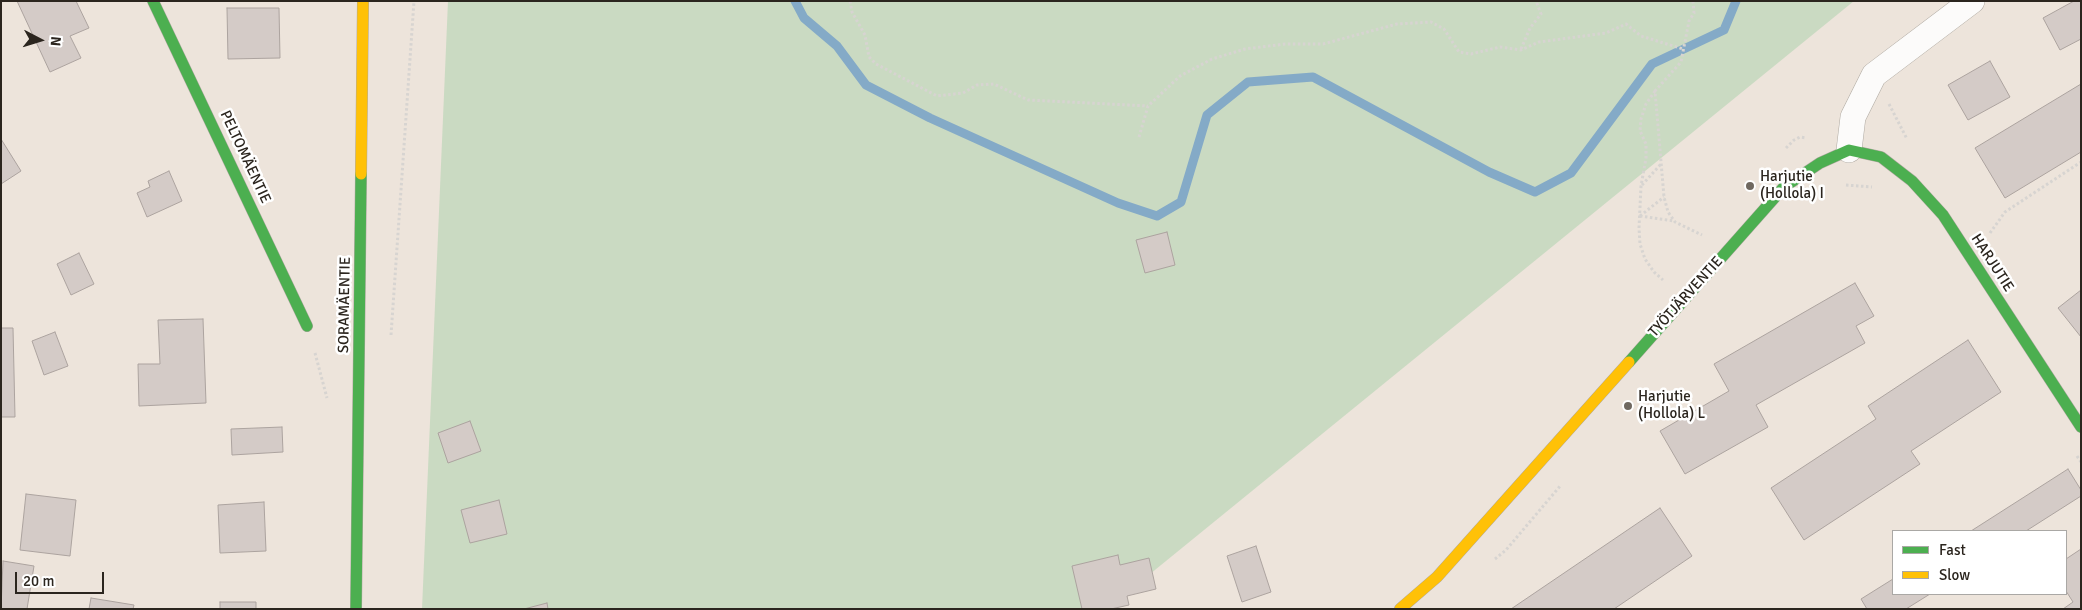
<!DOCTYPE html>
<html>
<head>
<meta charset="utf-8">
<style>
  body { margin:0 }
  #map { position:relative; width:2082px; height:610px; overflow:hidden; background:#ede4db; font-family:Signika,sans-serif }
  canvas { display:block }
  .frame { position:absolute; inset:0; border:2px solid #2b251e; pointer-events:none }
  .legend { position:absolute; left:1892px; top:530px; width:175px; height:65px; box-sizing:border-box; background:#fff; border:1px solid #aaa8a5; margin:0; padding:6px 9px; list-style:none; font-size:15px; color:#2b251e }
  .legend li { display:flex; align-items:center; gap:10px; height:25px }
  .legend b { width:25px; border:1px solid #aaa8a5 }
  .north { position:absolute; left:15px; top:15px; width:50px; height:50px; -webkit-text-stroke:4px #fff; paint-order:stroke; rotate:95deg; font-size:14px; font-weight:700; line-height:20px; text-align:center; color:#2b251e }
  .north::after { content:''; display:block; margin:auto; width:18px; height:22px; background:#2b251e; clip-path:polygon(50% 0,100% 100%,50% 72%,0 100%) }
  .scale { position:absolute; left:15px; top:572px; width:89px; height:22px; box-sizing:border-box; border:2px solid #2b251e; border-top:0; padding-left:6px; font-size:15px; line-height:18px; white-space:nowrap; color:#2b251e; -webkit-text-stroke:4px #fff; paint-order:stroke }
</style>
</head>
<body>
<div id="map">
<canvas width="2082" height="610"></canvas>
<div class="frame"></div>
<ul class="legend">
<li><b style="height:6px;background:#4caf50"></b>Fast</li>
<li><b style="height:6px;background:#ffc107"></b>Slow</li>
</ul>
<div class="north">N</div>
<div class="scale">20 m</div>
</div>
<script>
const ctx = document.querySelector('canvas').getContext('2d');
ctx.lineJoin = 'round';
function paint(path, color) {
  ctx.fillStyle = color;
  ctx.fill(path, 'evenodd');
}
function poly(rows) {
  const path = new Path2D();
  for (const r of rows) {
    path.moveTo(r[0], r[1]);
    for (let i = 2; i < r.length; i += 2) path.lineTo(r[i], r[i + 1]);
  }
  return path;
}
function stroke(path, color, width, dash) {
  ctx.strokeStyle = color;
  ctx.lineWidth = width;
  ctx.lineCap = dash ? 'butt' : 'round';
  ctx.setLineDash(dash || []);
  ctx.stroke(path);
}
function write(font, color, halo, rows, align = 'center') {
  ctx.font = font + ' Signika,sans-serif';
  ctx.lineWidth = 5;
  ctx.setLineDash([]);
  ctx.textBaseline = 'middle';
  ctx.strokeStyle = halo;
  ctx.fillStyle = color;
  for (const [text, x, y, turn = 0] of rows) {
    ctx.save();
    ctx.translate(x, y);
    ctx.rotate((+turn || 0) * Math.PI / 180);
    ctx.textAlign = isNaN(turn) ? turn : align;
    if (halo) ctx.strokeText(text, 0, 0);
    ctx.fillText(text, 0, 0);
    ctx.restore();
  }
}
paint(poly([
  [448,1,1854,1,1107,609,422,609]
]), '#cadac2');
stroke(poly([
  [795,1,804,18,837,46,866,85,930,118,1118,203,1157,216,1181,202,1207,115,1248,82,1313,77,1489,172,1535,192,1571,173,1652,64,1724,30,1736,1]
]), '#84aac7', 9);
const building = poly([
  [17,1,76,1,89,28,70,36,81,58,50,72,17,1],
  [2074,1,2081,1,2081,39,2060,50,2043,18,2074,1],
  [227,8,279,8,280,58,228,59,227,8],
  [1990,61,2010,97,1968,120,1948,85,1990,61],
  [2081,84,2081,152,2005,198,1975,148,2081,84],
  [1,139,21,171,1,184,1,139],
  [169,171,182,201,147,217,137,193,150,187,148,181,169,171],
  [1167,232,1175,265,1145,273,1136,240,1167,232],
  [79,253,94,284,71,295,57,264,79,253],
  [1855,283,1874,316,1856,326,1865,343,1756,405,1768,427,1685,474,1660,431,1729,391,1714,364,1855,283],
  [2081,290,2081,337,2058,308,2081,290],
  [203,319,206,403,139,406,138,364,160,364,158,320,203,319],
  [1,328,13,328,15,417,1,417,1,328],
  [55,332,68,366,44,375,32,341,55,332],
  [1968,340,2001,392,1911,451,1920,464,1804,540,1771,488,1876,419,1868,406,1968,340],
  [470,421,481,451,448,463,438,433,470,421],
  [282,427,283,452,232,455,231,429,282,427],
  [2068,469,2081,490,2081,496,2026,531,1971,531,2068,469],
  [26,494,76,500,70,556,20,550,26,494],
  [499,500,507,534,470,543,461,510,499,500],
  [264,502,266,551,220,553,218,505,264,502],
  [1660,508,1692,556,1614,609,1511,609,1660,508],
  [1256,546,1271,592,1242,602,1227,556,1256,546],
  [2081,549,2081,609,2063,609,2073,602,2066,591,2066,559,2081,549],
  [1118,555,1120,565,1149,558,1156,589,1127,596,1129,605,1111,609,1082,609,1072,566,1118,555],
  [3,561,34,566,27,609,1,609,3,561],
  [1893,579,1893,594,1930,594,1906,609,1867,609,1861,599,1893,579],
  [91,598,134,605,133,609,89,609,91,598],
  [220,602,256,602,256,609,220,609,220,602],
  [547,603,548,609,524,609,547,603]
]);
paint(building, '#d4cbc7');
stroke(building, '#aca39f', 1);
const street = poly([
  [1849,150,1853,117,1874,75,1972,1]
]);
const fast = poly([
  [153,1,307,326],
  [1629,362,1784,187,1820,163,1849,150,1881,157,1912,181,1943,215,2081,427],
  [356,609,361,174]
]);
const slow = poly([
  [361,174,363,1],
  [1400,609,1437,577,1629,362]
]);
stroke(street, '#aea8a0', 26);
stroke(fast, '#aea8a0', 12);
stroke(slow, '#aea8a0', 12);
stroke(poly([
  [850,1,852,12,865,35,869,57,876,64,937,96,963,93,977,85,994,84,1028,100,1148,106],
  [1693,1,1694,13,1689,21,1681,62,1655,91,1664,197,1668,212,1675,222,1702,235],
  [1521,49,1530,28,1541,14,1536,1],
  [1655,91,1646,104,1641,119,1640,131,1646,144,1646,158,1641,186,1639,228,1640,244,1645,259,1654,272,1663,280],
  [1889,104,1907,139],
  [1139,137,1148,106,1180,76,1212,59,1245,49,1285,44,1323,44,1397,24,1431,22,1444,29,1459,52,1471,54,1500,47,1521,50,1539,42,1606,33,1626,24,1641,36,1683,49],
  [1786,148,1794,140,1800,137,1806,138],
  [1642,185,1661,164],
  [1846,185,1872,187],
  [1640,216,1674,221],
  [1640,216,1664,197],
  [1990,233,2005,212,2081,162],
  [391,335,414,1],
  [315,353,327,398],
  [2077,456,2081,462],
  [1495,559,1506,550,1561,485]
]), '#d7d4d1', 3, [2.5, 2.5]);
stroke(street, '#fcfbfa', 25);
stroke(fast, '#4caf50', 11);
stroke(slow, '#ffc107', 11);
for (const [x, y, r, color] of [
  [1750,186,5,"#6f6860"],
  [1628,406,5,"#6f6860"]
]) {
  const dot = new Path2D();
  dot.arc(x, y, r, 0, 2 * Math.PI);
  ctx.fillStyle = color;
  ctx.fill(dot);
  stroke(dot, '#fff', 2);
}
write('15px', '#2b251e', '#fff', [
  ["PELTOMÄENTIE",245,157,65],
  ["HARJUTIE",1992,263,57],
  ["TYÖTJÄRVENTIE",1686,297,-48],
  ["SORAMÄENTIE",345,305,-89]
]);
write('15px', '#2b251e', '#fff', [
  ["Harjutie",1760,177],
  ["(Hollola) I",1760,194],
  ["Harjutie",1638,397],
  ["(Hollola) L",1638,414]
], 'left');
</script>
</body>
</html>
